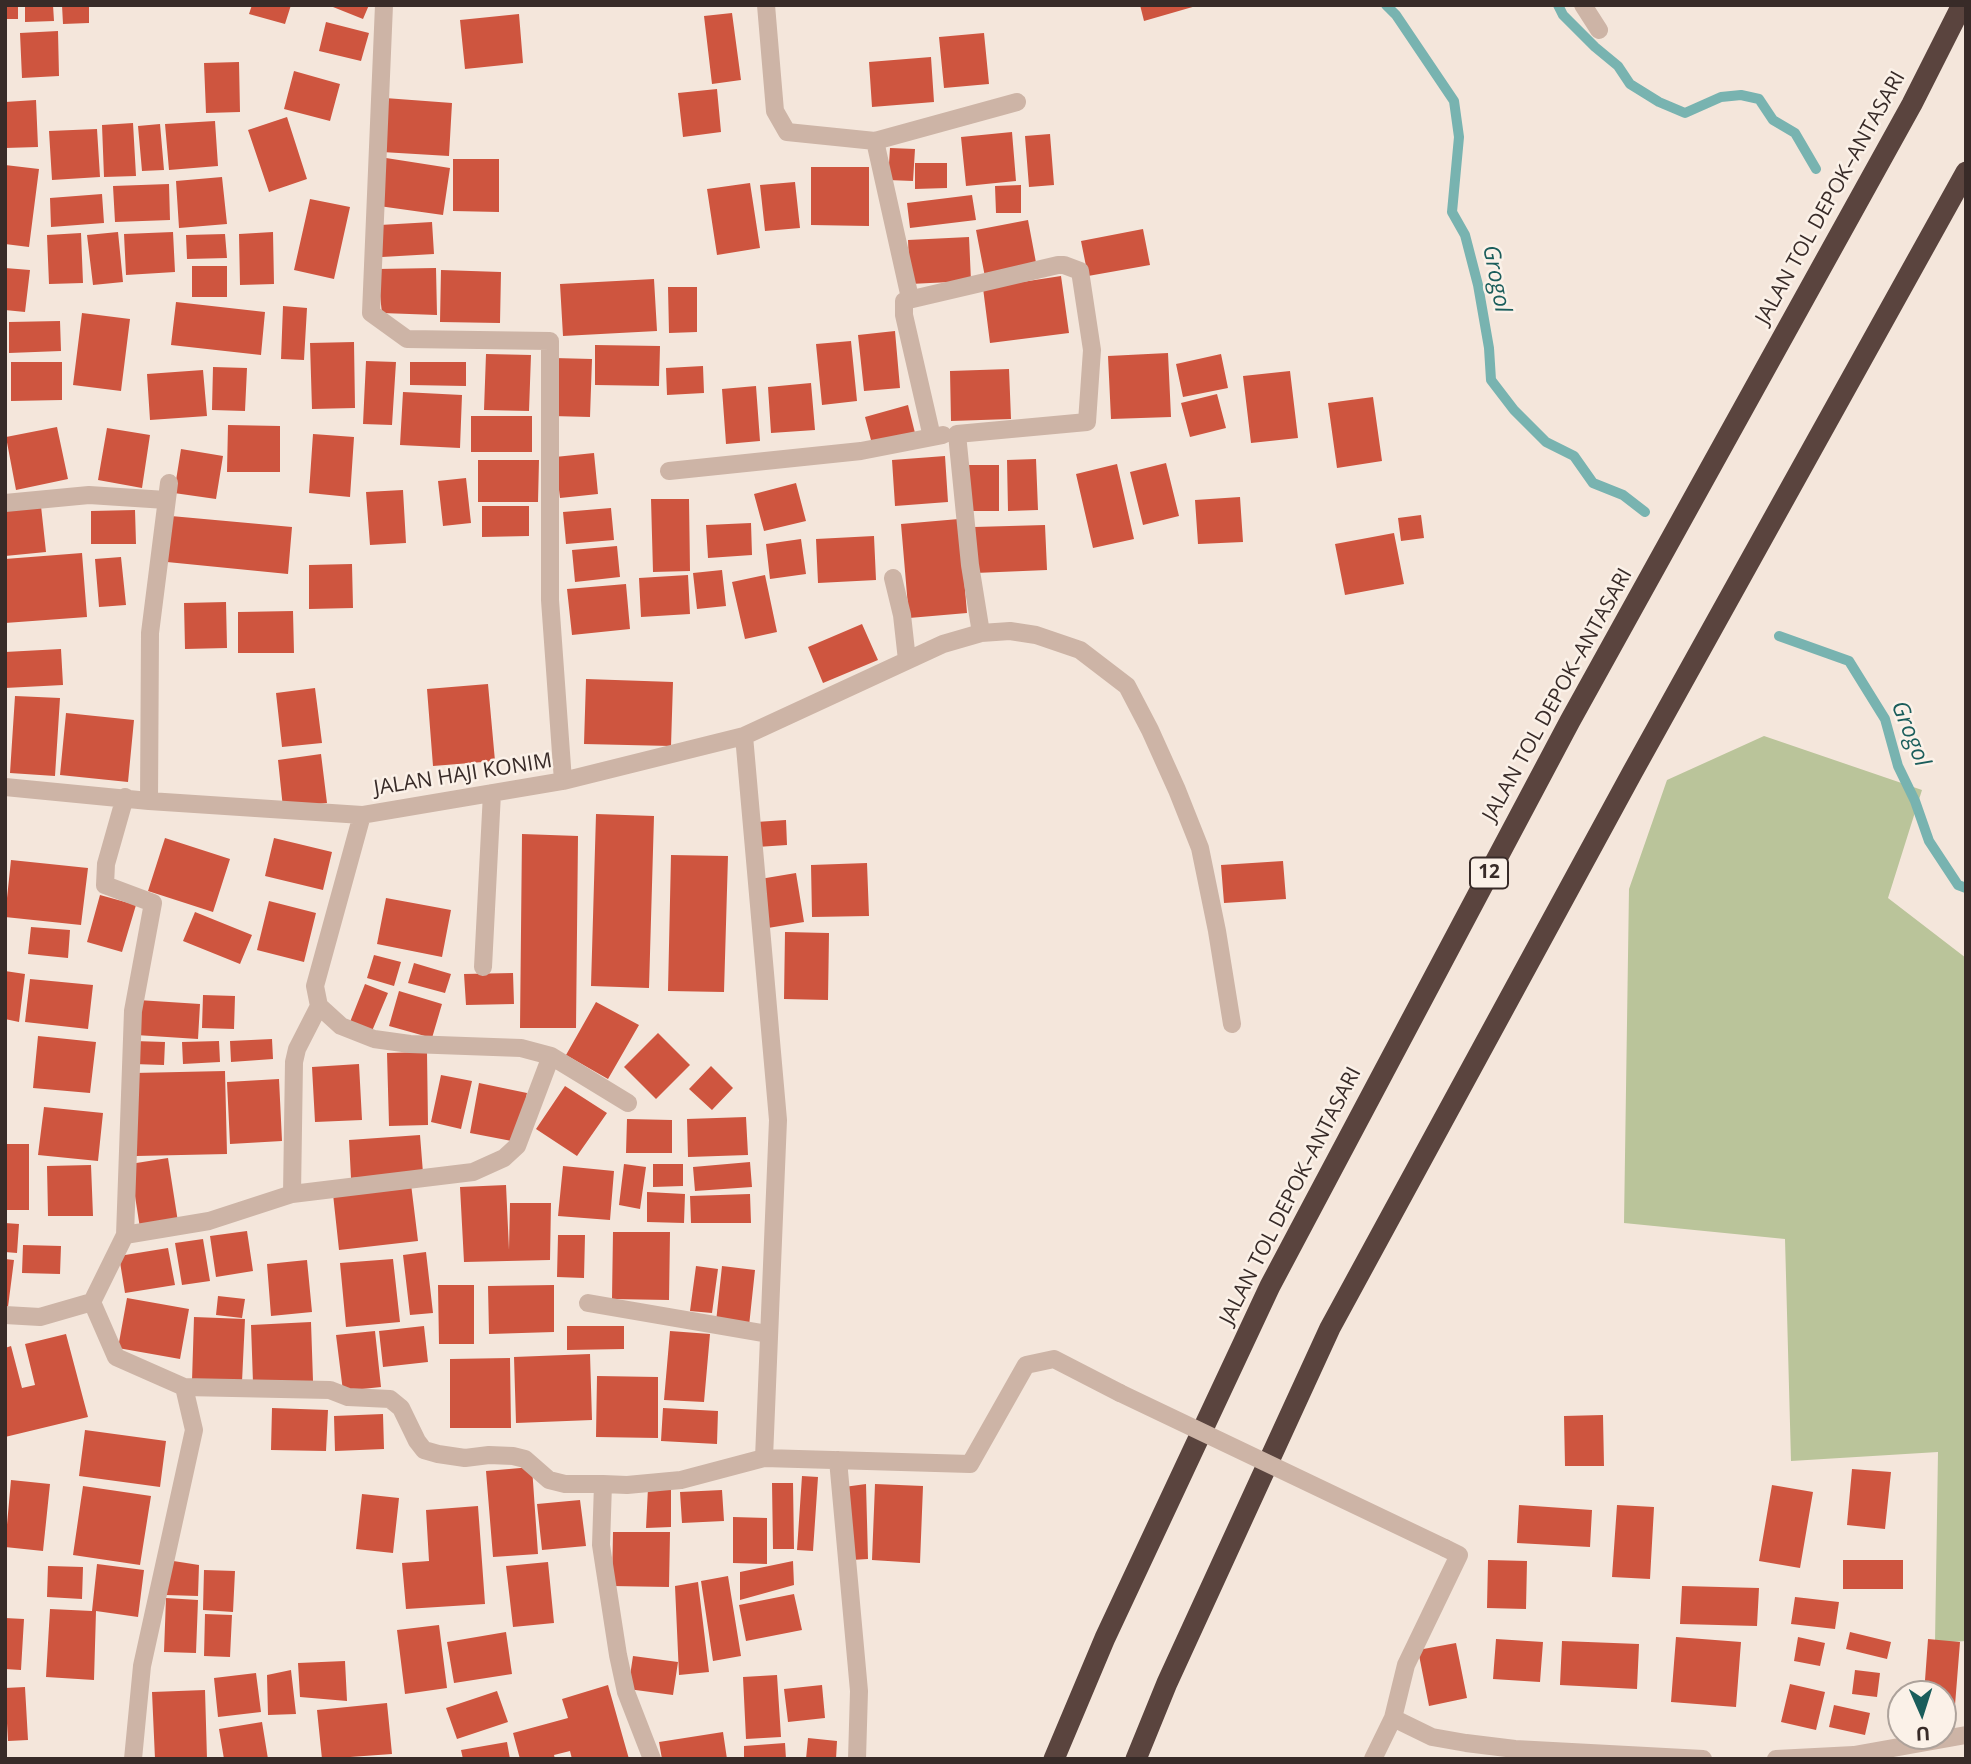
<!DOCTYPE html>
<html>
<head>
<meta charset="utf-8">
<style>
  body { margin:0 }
  #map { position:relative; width:1971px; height:1764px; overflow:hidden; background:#f4e6db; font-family:"Open Sans",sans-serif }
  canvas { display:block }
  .frame { position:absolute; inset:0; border:7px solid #382b28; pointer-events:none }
  .north { position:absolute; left:1887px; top:1680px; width:70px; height:70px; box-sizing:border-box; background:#fbf1e8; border:2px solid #ada29b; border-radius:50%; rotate:177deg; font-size:19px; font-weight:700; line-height:28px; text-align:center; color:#382b28 }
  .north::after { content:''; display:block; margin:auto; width:24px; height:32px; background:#1a5d5b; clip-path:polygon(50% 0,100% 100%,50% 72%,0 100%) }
</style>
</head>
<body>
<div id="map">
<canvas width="1971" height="1764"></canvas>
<div class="frame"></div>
<div class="north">U</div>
</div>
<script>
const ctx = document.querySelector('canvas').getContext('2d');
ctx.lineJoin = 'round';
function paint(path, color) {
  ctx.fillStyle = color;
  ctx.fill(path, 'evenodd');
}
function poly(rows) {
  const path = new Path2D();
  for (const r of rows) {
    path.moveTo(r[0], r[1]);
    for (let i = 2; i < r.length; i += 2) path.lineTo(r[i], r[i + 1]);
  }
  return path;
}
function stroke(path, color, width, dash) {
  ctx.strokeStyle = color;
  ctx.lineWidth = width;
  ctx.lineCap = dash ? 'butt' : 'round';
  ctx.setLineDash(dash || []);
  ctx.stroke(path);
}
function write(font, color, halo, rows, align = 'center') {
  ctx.font = font + ' "Open Sans",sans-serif';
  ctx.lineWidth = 5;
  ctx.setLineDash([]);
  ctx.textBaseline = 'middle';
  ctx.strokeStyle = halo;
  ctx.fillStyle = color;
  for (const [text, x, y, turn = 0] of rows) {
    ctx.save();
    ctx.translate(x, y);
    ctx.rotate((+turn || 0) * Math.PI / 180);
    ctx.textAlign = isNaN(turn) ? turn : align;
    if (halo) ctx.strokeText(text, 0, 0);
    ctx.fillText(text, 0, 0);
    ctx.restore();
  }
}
paint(poly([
  [1764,736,1922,790,1888,898,1966,958,1966,1641,1935,1643,1938,1452,1791,1461,1785,1239,1624,1223,1629,889,1667,780]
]), '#bac49a');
stroke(poly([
  [1386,5,1396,15,1454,101,1459,137,1452,212,1465,235,1478,285,1489,348,1491,380,1514,410,1546,442,1574,456,1593,483,1623,495,1645,512],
  [1558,5,1563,15,1595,47,1618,66,1630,84,1659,102,1685,113,1721,97,1741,95,1759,99,1773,120,1795,133,1816,169],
  [1779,636,1849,661,1885,719,1898,766,1915,801,1929,841,1958,885,1966,888]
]), '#78b3b0', 10);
paint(poly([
  [5,5,18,5,18,19,5,19],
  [25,5,53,5,54,21,25,22],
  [62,5,89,5,89,23,63,24],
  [252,5,291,5,285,24,249,14],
  [328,5,369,5,363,19],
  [1140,5,1196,5,1196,6,1144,21],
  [732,13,741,80,712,84,704,16],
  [519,14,523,63,465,69,460,20],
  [326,22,369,33,361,61,319,51],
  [58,31,59,76,22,78,20,33],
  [984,33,989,84,944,88,939,37],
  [931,57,934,102,872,107,869,62],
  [239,62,240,112,206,113,204,63],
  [294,71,340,84,330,121,284,109],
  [717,89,721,132,683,137,678,93],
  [385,98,452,103,449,156,382,152],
  [36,100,38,147,5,148,5,102],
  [287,117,307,179,269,192,248,130],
  [215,121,218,166,169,170,165,124],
  [133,123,136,176,104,177,102,125],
  [160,124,164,170,142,171,138,126],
  [97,129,100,177,52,180,49,131],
  [1012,132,1016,181,966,186,961,137],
  [1050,134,1054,185,1029,187,1025,136],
  [890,148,915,149,913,181,888,180],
  [386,158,450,168,443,215,379,206],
  [453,159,499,159,499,212,453,211],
  [915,163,947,163,947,188,915,189],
  [5,165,39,169,29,247,5,244],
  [811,167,869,167,869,226,811,225],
  [222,177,227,224,179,228,176,181],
  [795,182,800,228,765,231,760,185],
  [750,183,760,248,717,255,707,189],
  [169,184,170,220,115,222,113,186],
  [1021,185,1021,213,996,213,995,186],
  [102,194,104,223,51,227,50,198],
  [972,195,976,220,910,228,907,203],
  [310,199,350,207,334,279,294,270],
  [1028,220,1037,268,985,277,976,230],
  [432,222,434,254,382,257,380,225],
  [1143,229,1150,265,1088,276,1081,241],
  [118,232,123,282,93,285,87,235],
  [173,232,175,272,126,275,124,234],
  [273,232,274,284,240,285,239,234],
  [81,233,83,283,49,284,47,235],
  [225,234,227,258,187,259,186,235],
  [969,237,971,281,910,284,908,240],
  [192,266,227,266,227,297,192,297],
  [5,268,30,270,25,312,5,310],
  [436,268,437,315,382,313,377,269],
  [441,270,501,272,500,323,440,322],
  [1061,276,1069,333,990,343,983,288],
  [654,279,657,331,563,336,560,284],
  [668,287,697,287,697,332,669,333],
  [176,302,265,312,261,355,171,345],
  [283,306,307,308,304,360,281,359],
  [82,313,130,319,121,391,73,385],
  [60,321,61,351,9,353,9,322],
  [895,331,900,388,864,391,858,335],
  [851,341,857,401,822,405,816,344],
  [354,342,355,408,312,409,310,343],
  [595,345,660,346,659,386,595,385],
  [1168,353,1171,417,1111,419,1108,356],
  [486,354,531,355,529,411,484,410],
  [1221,354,1228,388,1183,397,1176,364],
  [554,358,592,359,590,417,552,416],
  [366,361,396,362,392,425,363,424],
  [11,362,62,362,62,400,11,401],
  [410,362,466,362,466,386,410,385],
  [703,366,704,393,667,395,666,368],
  [213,367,247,368,245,411,212,410],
  [1009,369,1011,419,951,421,950,371],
  [203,370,207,416,150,420,147,374],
  [1290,371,1298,438,1251,443,1243,376],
  [811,383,815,430,771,433,768,387],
  [756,386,760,441,726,444,722,389],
  [403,392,462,395,460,448,400,445],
  [1217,394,1226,428,1190,437,1181,403],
  [1373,397,1382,461,1337,468,1328,403],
  [908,405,915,433,872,444,865,417],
  [471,416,532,416,532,452,471,452],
  [228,425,280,426,280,472,227,472],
  [57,427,68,479,16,490,6,437],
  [107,428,150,435,142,488,98,480],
  [313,434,354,437,350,497,309,493],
  [181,449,223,456,216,499,174,493],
  [594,453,598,494,560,498,555,457],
  [945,456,948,502,895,506,892,460],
  [1036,459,1038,510,1008,511,1007,460],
  [478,460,539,460,538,502,478,502],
  [1166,463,1179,516,1143,525,1130,472],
  [1117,464,1134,539,1093,548,1076,474],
  [968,465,999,465,999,511,968,511],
  [466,478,471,523,443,526,438,481],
  [796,483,806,521,764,531,754,494],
  [403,490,406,543,370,545,366,492],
  [1240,497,1243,542,1198,544,1195,500],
  [651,499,689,499,690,571,653,572],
  [41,506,46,552,5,556,5,510],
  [482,506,529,506,529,536,482,537],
  [611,508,614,540,566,544,563,512],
  [135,510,136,544,91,544,91,511],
  [1421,515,1424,538,1401,541,1398,518],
  [171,516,292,527,288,574,167,562],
  [959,519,967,613,909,618,901,524],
  [751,523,752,555,708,558,706,525],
  [1045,525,1047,570,975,573,974,527],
  [1394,533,1404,584,1345,595,1335,544],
  [874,536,876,580,818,583,816,539],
  [801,539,806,574,770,579,766,544],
  [617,546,620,577,575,582,572,550],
  [82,553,87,617,5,623,5,559],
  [121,557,126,605,99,607,95,559],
  [352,564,353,608,309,609,309,565],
  [722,570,726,606,697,609,693,573],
  [688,575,690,614,641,617,639,578],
  [765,575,777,632,745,639,732,582],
  [626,584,630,629,572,635,567,589],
  [226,602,227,648,185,649,184,603],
  [293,611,294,653,238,653,238,612],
  [862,624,878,660,823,683,808,647],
  [61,649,63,685,5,688,5,652],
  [586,679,673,682,671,746,584,744],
  [488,684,495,761,433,766,427,689],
  [315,688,322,743,282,747,276,693],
  [15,696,60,698,55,776,10,773],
  [66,713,134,720,128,782,60,775],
  [321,754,327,803,283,808,278,760],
  [596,814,654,816,649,988,591,986],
  [786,820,787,845,757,847,756,822],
  [522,834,578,836,576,1028,520,1028],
  [165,838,230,859,213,912,148,891],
  [274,838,332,852,323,890,265,876],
  [671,855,728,856,724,992,668,991],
  [11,860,88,868,81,925,5,917],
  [1283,861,1286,899,1224,903,1221,865],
  [867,863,869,916,812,917,811,865],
  [796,873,804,922,768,928,760,879],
  [100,895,136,905,122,952,87,942],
  [386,898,451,910,442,957,377,944],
  [269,901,316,913,304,962,257,950],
  [195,912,252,935,240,964,183,941],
  [31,927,70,930,68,958,28,954],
  [785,932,829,933,828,1000,784,999],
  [374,955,401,962,394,986,367,978],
  [414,963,451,974,445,993,408,983],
  [5,971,25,974,19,1022,5,1019],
  [513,973,514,1004,466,1005,464,974],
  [30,979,93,985,88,1029,25,1022],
  [365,984,388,993,372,1031,350,1022],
  [399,991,442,1004,432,1038,389,1026],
  [203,995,235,996,234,1029,202,1028],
  [138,1000,200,1004,198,1039,136,1035],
  [596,1002,639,1025,608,1079,566,1055],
  [658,1033,690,1065,656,1099,624,1067],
  [38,1036,96,1042,90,1093,33,1088],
  [272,1039,273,1059,231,1062,230,1041],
  [134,1041,165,1042,164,1065,133,1064],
  [219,1041,220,1062,183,1064,182,1042],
  [427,1052,428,1125,389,1126,387,1053],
  [359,1064,362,1120,315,1122,312,1067],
  [711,1066,733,1088,712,1110,689,1089],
  [225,1071,227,1154,136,1156,134,1073],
  [441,1075,472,1081,461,1129,431,1122],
  [279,1079,282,1141,230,1144,227,1082],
  [479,1083,527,1093,517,1142,470,1133],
  [565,1086,607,1113,577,1156,536,1129],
  [44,1107,103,1113,98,1161,38,1155],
  [746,1117,748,1155,688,1157,687,1119],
  [627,1119,672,1120,672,1153,626,1153],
  [420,1135,423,1173,351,1178,349,1140],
  [5,1144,29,1144,29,1210,5,1210],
  [168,1158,178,1222,140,1228,130,1164],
  [750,1162,752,1187,695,1191,693,1167],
  [624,1164,646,1167,640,1209,619,1205],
  [653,1164,683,1164,683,1186,653,1187],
  [91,1165,93,1216,48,1216,47,1166],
  [563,1166,614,1171,610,1220,558,1216],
  [411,1184,418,1241,339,1250,333,1194],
  [506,1185,509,1250,510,1203,551,1203,550,1260,464,1262,460,1187],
  [647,1192,685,1194,684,1223,647,1222],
  [750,1194,751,1223,691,1223,690,1196],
  [5,1223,19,1224,17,1253,5,1252],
  [247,1231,253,1271,216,1277,210,1236],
  [613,1232,670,1232,669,1300,612,1299],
  [558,1235,585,1235,584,1278,557,1277],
  [203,1239,210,1281,182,1285,175,1243],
  [23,1245,61,1246,60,1274,22,1273],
  [168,1248,175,1285,125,1293,119,1256],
  [426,1252,433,1313,410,1315,403,1255],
  [5,1259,14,1260,8,1307,5,1306],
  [393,1259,400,1322,346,1327,340,1263],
  [307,1260,312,1312,271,1316,267,1264],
  [696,1266,718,1269,712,1313,690,1311],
  [722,1266,755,1270,749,1326,716,1322],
  [438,1285,474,1285,474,1344,439,1344],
  [554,1285,554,1332,489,1334,488,1286],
  [218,1296,245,1299,242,1318,216,1315],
  [127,1298,189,1309,180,1359,118,1348],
  [194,1317,245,1319,242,1382,192,1381],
  [311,1322,313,1381,253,1383,251,1325],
  [424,1326,428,1362,383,1367,379,1331],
  [567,1326,624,1326,624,1349,567,1350],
  [375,1331,381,1387,343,1391,336,1335],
  [670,1331,710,1334,704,1402,664,1400],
  [66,1334,88,1417,5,1437,5,1348,11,1346,22,1388,35,1385,25,1344],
  [590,1354,592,1420,516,1423,514,1357],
  [510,1358,511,1428,450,1428,450,1359],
  [597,1376,658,1377,658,1438,596,1437],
  [272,1408,328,1410,326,1451,271,1450],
  [663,1408,718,1411,717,1444,661,1441],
  [383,1414,384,1449,335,1451,334,1416],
  [1603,1415,1604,1466,1565,1466,1564,1416],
  [85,1430,166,1441,160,1487,79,1476],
  [532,1467,538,1554,493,1557,486,1471],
  [1852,1469,1891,1472,1885,1529,1847,1525],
  [802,1476,818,1477,813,1551,797,1550],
  [11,1480,50,1484,43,1551,5,1547],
  [772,1483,793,1483,794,1549,773,1549],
  [866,1484,868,1559,851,1560,844,1487],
  [875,1484,923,1486,920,1563,872,1560],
  [1772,1485,1813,1492,1800,1568,1759,1561],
  [83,1486,151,1496,140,1565,73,1555],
  [671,1487,671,1527,646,1528,648,1488],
  [722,1490,724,1521,682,1523,680,1492],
  [362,1494,399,1498,393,1553,356,1549],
  [580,1500,586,1546,542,1550,537,1504],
  [1519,1505,1592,1510,1590,1547,1517,1543],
  [1617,1505,1654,1507,1650,1579,1612,1577],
  [478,1506,485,1604,406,1609,402,1563,429,1561,426,1510],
  [733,1517,767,1518,767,1564,733,1563],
  [613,1532,670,1532,669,1587,612,1586],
  [167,1560,199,1565,198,1596,166,1595],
  [1488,1560,1527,1561,1526,1609,1487,1608],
  [1843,1560,1903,1560,1903,1589,1843,1589],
  [793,1561,794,1585,740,1600,740,1572],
  [548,1562,554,1623,513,1627,506,1566],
  [97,1564,144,1570,138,1617,96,1611,94,1680,46,1677,50,1609,92,1611],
  [48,1566,83,1567,82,1599,47,1597],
  [204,1570,235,1571,233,1612,203,1610],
  [728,1576,741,1656,713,1661,701,1581],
  [698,1582,709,1672,679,1675,675,1586],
  [1682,1586,1759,1588,1757,1626,1680,1624],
  [794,1594,802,1630,746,1641,739,1605],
  [1795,1597,1839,1602,1835,1629,1791,1624],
  [166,1598,198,1600,196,1653,164,1652],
  [205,1614,232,1615,230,1657,204,1656],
  [5,1618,24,1619,21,1670,5,1669],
  [439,1625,447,1688,405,1694,397,1630],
  [506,1632,512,1674,454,1683,447,1642],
  [1850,1632,1891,1642,1887,1659,1846,1649],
  [1676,1637,1741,1642,1736,1707,1671,1702],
  [1798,1637,1825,1643,1820,1666,1794,1661],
  [1496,1639,1543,1642,1540,1682,1493,1679],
  [1928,1639,1960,1642,1954,1718,1943,1717,1943,1694,1924,1694],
  [1562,1641,1639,1644,1637,1689,1560,1685],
  [1456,1643,1467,1698,1429,1706,1418,1650],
  [633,1656,678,1662,673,1695,628,1689],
  [345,1661,347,1701,300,1697,298,1663],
  [291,1670,296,1714,268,1715,267,1675],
  [1855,1670,1880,1673,1877,1697,1852,1694],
  [256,1673,261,1712,218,1717,214,1678],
  [777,1675,781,1737,746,1739,743,1677],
  [1790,1684,1825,1692,1816,1730,1781,1722],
  [608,1685,629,1759,572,1759,570,1751,554,1755,555,1759,520,1759,513,1733,568,1718,562,1699],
  [822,1685,825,1718,788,1722,784,1689],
  [25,1687,28,1740,8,1741,5,1688],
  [205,1690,207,1759,155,1759,152,1692],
  [497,1691,508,1722,457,1739,446,1708],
  [387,1703,392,1754,322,1759,317,1710],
  [1834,1705,1870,1713,1865,1735,1829,1727],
  [262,1722,268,1759,224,1759,219,1729],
  [723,1732,727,1759,662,1759,659,1742],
  [808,1738,837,1741,836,1759,806,1759],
  [507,1742,510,1759,463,1759,461,1750],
  [785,1743,786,1759,744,1759,744,1746]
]), '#ce553f');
stroke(poly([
  [384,5,371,313,407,339,550,341,550,600,563,781],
  [766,5,775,111,787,132,875,141,1017,102],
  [1583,5,1599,30],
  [875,141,910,298],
  [932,437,904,315,904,301,1058,265,1064,265,1080,271,1092,350,1087,422,957,434,970,565,981,633],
  [669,471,861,451,943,435],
  [5,503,89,495,166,500],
  [893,578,902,615,907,660],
  [744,736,778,1120,764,1458],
  [5,787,149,801,362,815,563,781,744,736,943,644,981,633,1010,631,1036,635,1080,650,1127,686,1150,730,1177,790,1200,848,1217,931,1232,1024],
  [149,801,150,633,169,483],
  [362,815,315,986,319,1006,341,1026,374,1039,410,1044,521,1048,551,1056,628,1103],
  [483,967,492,793],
  [292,1194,294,1062,297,1049,319,1006],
  [125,1235,209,1221,292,1194,473,1172,504,1158,517,1146,551,1056],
  [92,1302,116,1357,184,1387,194,1430,142,1666,133,1759],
  [588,1303,768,1334],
  [5,1315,40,1317,92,1302,125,1235,133,1011,153,903,105,885,106,864,125,797],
  [184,1387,330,1390,348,1397,390,1399,401,1408,417,1441,424,1450,438,1454,465,1458,489,1455,513,1456,525,1459,549,1480,565,1484,603,1484],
  [838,1460,859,1691,857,1759],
  [1445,1548,1459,1555,1406,1665,1393,1718,1432,1737,1466,1743,1515,1749,1703,1759],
  [652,1759,626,1692,618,1655,601,1545,603,1484,627,1485,681,1480,764,1458,970,1464,1026,1365,1054,1359,1120,1393],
  [1373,1759,1393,1718],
  [1776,1759,1854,1755,1966,1735]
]), '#cdb4a6', 18);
stroke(poly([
  [1054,1759,1105,1638,1270,1286,1570,721,1912,104,1962,5],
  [1136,1759,1167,1683,1330,1328,1632,773,1966,172]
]), '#5a443e', 21);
stroke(poly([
  [1120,1393,1445,1548]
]), '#cdb4a6', 18);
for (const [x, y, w] of [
  [1489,873,38]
]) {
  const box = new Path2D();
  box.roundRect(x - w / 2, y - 15.5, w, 31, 5);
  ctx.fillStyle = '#fbf1e8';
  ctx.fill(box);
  stroke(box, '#382b28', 2);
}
write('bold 19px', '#382b28', null, [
  ["12",1489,873]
]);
write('21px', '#382b28', '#fbf1e8', [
  ["JALAN TOL DEPOK–ANTASARI",1831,198,-61],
  ["JALAN TOL DEPOK–ANTASARI",1558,695,-61],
  ["JALAN HAJI KONIM",463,775,-9],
  ["JALAN TOL DEPOK–ANTASARI",1291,1196,-63]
]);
write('italic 23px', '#1a5d5b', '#fbf1e8', [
  ["Grogol",1496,279,79],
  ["Grogol",1910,734,68]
]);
</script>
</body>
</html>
